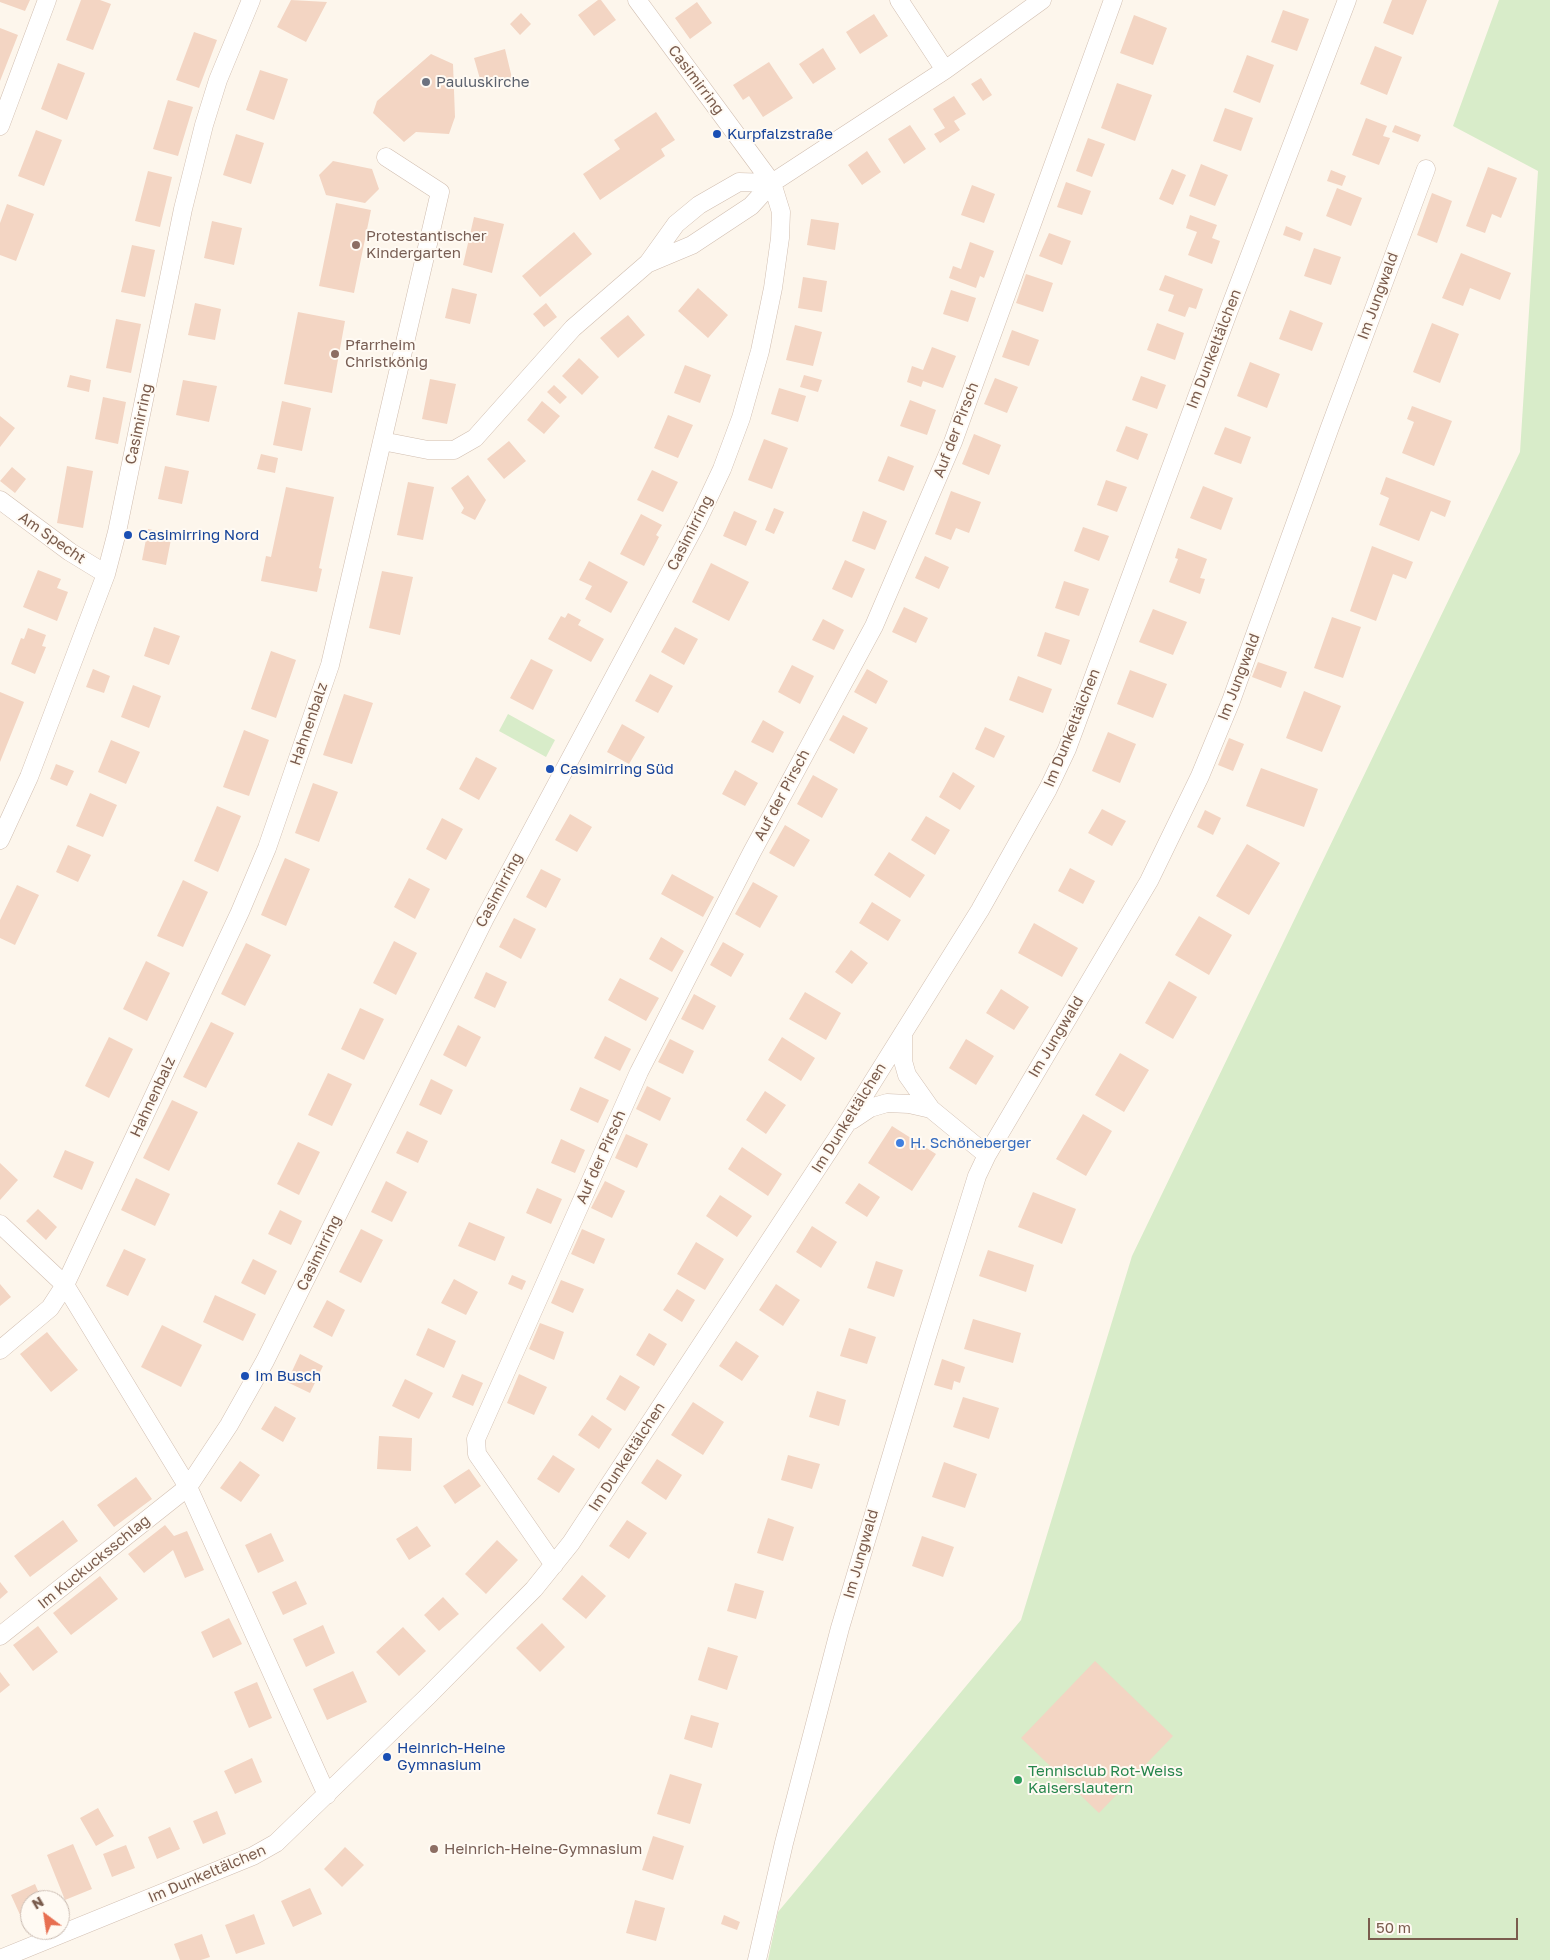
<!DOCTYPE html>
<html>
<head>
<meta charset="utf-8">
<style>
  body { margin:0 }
  #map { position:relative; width:1550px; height:1960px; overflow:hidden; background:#fdf6ec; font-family:"Golos Text",sans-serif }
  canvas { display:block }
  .north { position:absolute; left:20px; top:1890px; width:50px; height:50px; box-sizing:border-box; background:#fffaf3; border:1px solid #cabbb1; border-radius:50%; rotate:329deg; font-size:14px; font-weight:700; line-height:20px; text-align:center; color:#7a5c4d }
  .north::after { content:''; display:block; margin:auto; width:18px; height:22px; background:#e76f51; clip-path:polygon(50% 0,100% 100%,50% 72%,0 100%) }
  .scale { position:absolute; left:1368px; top:1918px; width:150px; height:22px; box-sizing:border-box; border:2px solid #7a5c4d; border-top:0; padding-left:6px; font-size:15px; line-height:18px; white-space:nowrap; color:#7a5c4d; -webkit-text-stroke:4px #fffaf3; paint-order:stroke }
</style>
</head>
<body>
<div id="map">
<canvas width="1550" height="1960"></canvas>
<div class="north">N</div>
<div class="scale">50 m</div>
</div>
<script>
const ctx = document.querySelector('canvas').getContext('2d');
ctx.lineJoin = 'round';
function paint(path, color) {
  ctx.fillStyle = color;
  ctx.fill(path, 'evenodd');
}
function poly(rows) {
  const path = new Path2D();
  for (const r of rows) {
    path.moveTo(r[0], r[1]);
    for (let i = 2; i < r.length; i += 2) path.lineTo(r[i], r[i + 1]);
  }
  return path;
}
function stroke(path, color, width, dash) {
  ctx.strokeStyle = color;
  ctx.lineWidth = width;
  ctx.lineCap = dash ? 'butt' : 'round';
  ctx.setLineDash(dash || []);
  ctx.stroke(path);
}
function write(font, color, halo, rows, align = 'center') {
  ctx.font = font + ' "Golos Text",sans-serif';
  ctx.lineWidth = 4;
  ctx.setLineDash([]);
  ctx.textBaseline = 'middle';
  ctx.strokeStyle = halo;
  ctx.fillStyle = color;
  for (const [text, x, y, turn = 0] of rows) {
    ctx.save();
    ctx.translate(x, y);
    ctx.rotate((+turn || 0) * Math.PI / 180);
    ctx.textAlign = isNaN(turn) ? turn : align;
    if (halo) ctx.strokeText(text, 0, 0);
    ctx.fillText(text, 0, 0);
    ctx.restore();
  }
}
paint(poly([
  [1499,0,1550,0,1550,1960,768,1960,778,1912,1021,1620,1132,1256,1520,452,1538,171,1453,126],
  [508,714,555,740,546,757,499,731]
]), '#d8ecc9');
paint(poly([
  [0,0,30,0,25,11,0,2],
  [81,0,100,0,111,4,93,50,66,40],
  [291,0,327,2,306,42,277,27],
  [598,0,601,0,616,20,594,36,578,15],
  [1392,0,1427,0,1413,35,1383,23],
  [697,2,712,23,690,39,675,18],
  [1283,10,1309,19,1297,51,1271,42],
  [521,13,531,24,520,35,510,24],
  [874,14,888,36,860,54,846,32],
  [1134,15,1167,28,1153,65,1120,53],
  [0,28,18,35,0,81],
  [194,32,217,40,199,88,176,80],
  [1375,46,1402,57,1387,95,1360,84],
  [823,48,836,69,813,84,799,64],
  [505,49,512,78,482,86,474,58],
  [431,54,453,64,455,117,449,134,416,132,404,142,373,113,377,101],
  [1247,55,1274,65,1260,103,1233,92],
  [769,62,793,98,763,117,749,96,743,100,733,85],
  [58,63,85,73,67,120,41,109],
  [260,70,288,79,274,120,246,110],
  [981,78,992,95,983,101,971,84],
  [1117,83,1152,95,1135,141,1101,128],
  [954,96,966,114,954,121,960,130,940,143,934,134,945,128,933,109],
  [168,100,193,107,178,156,153,149],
  [1225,108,1253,118,1241,151,1213,141],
  [656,112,675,140,661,149,665,156,600,200,583,174,620,149,614,140],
  [1366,118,1387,126,1383,136,1390,138,1379,165,1352,155],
  [910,125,926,149,904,164,888,139],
  [1395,125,1421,135,1418,142,1392,132],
  [36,130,62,140,44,186,18,176],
  [236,134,264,143,251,184,223,175],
  [1088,138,1105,144,1092,177,1076,171],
  [867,151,881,172,862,185,848,165],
  [333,161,372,169,379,189,365,203,326,195,319,175],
  [1201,164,1228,175,1215,206,1189,196],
  [1488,167,1517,178,1501,218,1492,214,1485,233,1466,226],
  [1172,169,1186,175,1173,205,1159,199],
  [1331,170,1346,176,1342,186,1327,181],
  [148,171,172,177,160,227,135,221],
  [1066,182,1091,191,1082,215,1057,207],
  [972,185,995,194,984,223,961,215],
  [1337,188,1362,198,1351,226,1326,216],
  [1432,193,1452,201,1437,243,1417,235],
  [336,203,371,210,354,293,319,286],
  [7,204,34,214,16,261,0,255,0,223],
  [1190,215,1217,225,1212,238,1220,241,1212,264,1188,255,1197,232,1186,228],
  [474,217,504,224,492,273,463,265],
  [811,219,839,223,835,250,807,245],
  [212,221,242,228,234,265,204,258],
  [1286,226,1303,233,1300,241,1283,235],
  [574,232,592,254,540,297,522,276],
  [1049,233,1071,241,1062,265,1039,256],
  [970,242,994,251,984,278,980,276,976,288,949,278,953,266,961,269],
  [132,245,155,250,145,297,121,292],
  [1314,248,1341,257,1331,285,1304,276],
  [1461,253,1511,273,1500,300,1470,288,1463,306,1442,298],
  [1026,274,1053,283,1043,312,1016,303],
  [1165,275,1203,289,1196,309,1189,307,1185,317,1168,311,1174,295,1159,290],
  [803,277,827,281,822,312,798,308],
  [452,288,477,294,470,324,445,318],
  [698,288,728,315,708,338,678,311],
  [951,290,976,298,968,322,943,314],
  [195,303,221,309,215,340,188,335],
  [546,303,557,317,544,327,533,314],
  [1290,310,1323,323,1312,351,1279,339],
  [298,312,345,321,332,393,284,384],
  [628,315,645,335,618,358,600,338],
  [116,319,141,324,131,373,106,368],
  [1157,323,1184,333,1175,360,1147,350],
  [1432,323,1459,334,1440,383,1413,372],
  [795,325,822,332,813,366,786,360],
  [1012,330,1039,340,1029,366,1002,357],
  [932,347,956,356,943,388,923,381,921,387,907,382,912,366,923,370],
  [579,358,599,377,582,395,562,376],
  [1250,362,1280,374,1267,408,1237,396],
  [685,365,711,375,700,403,674,393],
  [70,375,91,380,89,392,67,387],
  [804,375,822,380,818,392,800,387],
  [1141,376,1166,385,1157,409,1132,400],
  [995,378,1018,387,1007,413,984,404],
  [430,379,456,384,447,424,422,419],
  [183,380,217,386,209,422,176,415],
  [554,385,567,397,560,404,547,392],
  [779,388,806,396,798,422,771,414],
  [103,397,126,402,118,444,95,439],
  [910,400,936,410,927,435,900,426],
  [282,401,311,408,302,451,273,445],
  [542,401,560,416,544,434,527,420],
  [1412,406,1452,421,1434,466,1402,453,1414,422,1407,419],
  [668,415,693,425,678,458,654,448],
  [0,416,15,428,0,447],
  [1126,426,1148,434,1138,460,1116,451],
  [1225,427,1251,437,1241,464,1214,454],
  [974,434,1001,445,989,475,962,464],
  [764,439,788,448,772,489,748,480],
  [509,441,526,461,504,479,487,459],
  [261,454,278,458,275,473,257,469],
  [888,456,914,466,904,491,878,481],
  [67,466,93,471,83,528,57,523],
  [165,466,189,471,182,504,158,499],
  [12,467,26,479,15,493,0,481],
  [652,470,678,482,663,512,637,500],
  [468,475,486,500,475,520,461,513,464,508,451,488],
  [1386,477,1451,501,1445,517,1431,511,1419,541,1379,525,1389,498,1380,494],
  [1106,480,1127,487,1117,512,1097,505],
  [408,482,434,487,423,540,397,535],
  [1203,486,1233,498,1221,530,1190,518],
  [286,487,334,497,319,568,322,569,317,592,261,581,266,556,271,557],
  [951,491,981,502,969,533,956,528,951,540,935,534],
  [774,508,784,512,774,534,765,530],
  [734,511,757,521,746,546,723,536],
  [863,511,887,521,875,550,852,541],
  [641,514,662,525,656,535,659,537,644,566,620,554],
  [1083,527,1109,536,1099,561,1074,551],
  [148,529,172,534,166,565,142,560],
  [1372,546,1413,562,1406,579,1393,574,1376,621,1350,611],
  [1178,548,1207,559,1200,578,1205,579,1200,594,1169,582,1178,559,1175,558],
  [925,556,949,567,939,589,915,578],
  [845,560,865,569,852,598,832,589],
  [589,561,628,582,611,613,585,599,592,586,579,580],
  [711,563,749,582,729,621,692,602],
  [38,570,61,579,57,588,68,592,57,621,23,607],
  [382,571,413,577,400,635,369,628],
  [1064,581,1089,589,1079,616,1055,608],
  [904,607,928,618,916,643,892,632],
  [1153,609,1187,622,1173,655,1139,642],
  [568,613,581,620,578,625,604,639,591,662,548,639,561,616,565,618],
  [1332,617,1361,627,1343,678,1314,668],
  [823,619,844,630,834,650,812,640],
  [154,627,180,636,169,665,144,656],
  [675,627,698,639,684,665,661,652],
  [28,628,46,635,42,646,46,647,35,674,11,664,21,638,24,639],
  [1045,632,1070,640,1061,665,1037,656],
  [271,651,296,660,276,718,251,709],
  [531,659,553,670,533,710,510,698],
  [1258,662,1287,672,1281,688,1252,677],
  [792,665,814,676,800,704,778,692],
  [93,669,110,676,104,693,86,687],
  [867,669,888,681,876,704,854,692],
  [1130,670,1167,684,1153,718,1117,704],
  [650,674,673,686,658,713,635,701],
  [1018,676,1052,689,1043,713,1009,700],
  [133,685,161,696,149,728,121,717],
  [1304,691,1341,706,1322,752,1286,738],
  [0,692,24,702,0,762],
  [344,694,373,703,352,764,323,755],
  [843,715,868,728,854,754,829,740],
  [763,720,784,732,773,753,751,742],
  [622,724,645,737,629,764,607,752],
  [985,727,1005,736,994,758,975,749],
  [244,730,269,740,249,796,223,787],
  [1108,732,1136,744,1120,783,1092,771],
  [1229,738,1244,744,1233,771,1218,765],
  [111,740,140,752,126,784,98,772],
  [476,757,497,768,479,800,459,789],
  [56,764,74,771,67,786,50,779],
  [1261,768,1318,789,1304,827,1246,806],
  [735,770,758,783,745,806,722,794],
  [953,772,975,786,960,810,939,797],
  [813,775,838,789,822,818,797,804],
  [313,783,338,792,319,842,295,833],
  [90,793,117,805,103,837,76,826],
  [217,806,241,816,218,872,194,861],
  [1102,809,1126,821,1112,846,1088,833],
  [1205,810,1221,818,1213,835,1197,827],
  [570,814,592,827,577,852,555,840],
  [926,816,950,830,935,855,911,840],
  [442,818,463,829,446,860,426,849],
  [785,825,810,840,794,867,769,853],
  [1247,844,1280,863,1249,915,1216,896],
  [68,845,91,855,78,882,56,872],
  [889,852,925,875,910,898,874,875],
  [285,858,310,869,286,926,261,915],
  [1070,868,1095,881,1083,904,1058,891],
  [541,869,561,879,546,908,526,897],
  [672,874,714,897,703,917,661,894],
  [409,878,430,889,415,919,394,907],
  [183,880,208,892,183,947,157,936],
  [753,882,778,896,760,928,735,914],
  [17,885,39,895,15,945,0,938,0,920],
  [872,902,901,920,888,941,859,923],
  [1199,916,1232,935,1209,975,1175,955],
  [514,918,536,929,521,959,499,947],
  [1034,923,1078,948,1062,977,1018,953],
  [661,937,684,951,672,972,649,959],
  [394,941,417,953,396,995,373,983],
  [723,942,744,954,731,977,710,965],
  [246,943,271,955,245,1006,221,994],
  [851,950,868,963,852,984,835,972],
  [146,961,170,973,147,1021,123,1009],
  [486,972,507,982,495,1008,474,998],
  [620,978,659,998,646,1021,608,1000],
  [1169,981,1197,997,1173,1039,1145,1023],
  [1001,989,1029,1007,1014,1030,986,1013],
  [805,992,841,1013,826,1040,789,1019],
  [694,994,716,1006,703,1030,681,1019],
  [360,1008,384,1019,364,1060,341,1049],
  [211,1022,234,1033,206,1088,183,1077],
  [458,1025,481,1037,466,1067,443,1055],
  [605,1036,631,1049,620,1071,594,1058],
  [109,1037,133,1049,109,1098,85,1086],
  [782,1037,815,1058,801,1081,768,1060],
  [670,1039,694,1051,683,1074,658,1062],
  [966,1039,994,1056,976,1085,949,1068],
  [1120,1053,1149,1070,1124,1112,1095,1095],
  [328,1073,352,1084,332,1126,308,1115],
  [431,1079,453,1090,441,1115,419,1105],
  [647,1086,671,1098,660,1121,636,1109],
  [580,1087,609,1100,598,1123,570,1110],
  [765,1091,786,1105,766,1134,746,1120],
  [172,1100,198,1112,169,1171,143,1158],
  [1083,1114,1112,1131,1086,1176,1056,1159],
  [892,1126,936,1154,912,1191,868,1163],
  [407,1131,428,1141,418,1163,396,1153],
  [626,1134,648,1144,637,1168,615,1158],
  [561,1139,585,1150,575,1173,551,1163],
  [298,1142,320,1152,299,1195,277,1184],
  [742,1147,782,1174,768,1196,728,1169],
  [65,1150,94,1162,82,1190,53,1177],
  [0,1163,18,1180,0,1200],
  [136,1178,170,1194,155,1226,121,1210],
  [386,1181,407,1192,392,1222,371,1212],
  [605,1181,625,1191,612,1218,591,1208],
  [859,1183,880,1197,867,1217,845,1203],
  [537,1188,562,1199,551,1224,526,1213],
  [1033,1192,1076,1209,1062,1244,1018,1227],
  [720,1195,752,1216,737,1237,706,1216],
  [38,1209,57,1227,46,1240,26,1221],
  [280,1210,302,1221,291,1245,268,1234],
  [469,1222,505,1237,495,1261,458,1246],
  [812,1226,837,1242,821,1268,796,1252],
  [361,1229,383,1240,361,1283,339,1272],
  [582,1229,605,1239,594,1264,571,1254],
  [696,1242,724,1259,705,1290,677,1274],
  [124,1249,146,1259,128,1296,106,1286],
  [988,1250,1034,1265,1026,1292,979,1276],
  [253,1259,277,1271,265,1295,241,1283],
  [876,1261,903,1270,894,1297,867,1288],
  [512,1275,526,1281,522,1290,508,1284],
  [454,1279,478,1292,466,1315,441,1303],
  [561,1280,584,1289,573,1313,551,1303],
  [0,1284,11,1297,0,1306],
  [776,1284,800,1300,783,1326,759,1310],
  [677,1289,695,1300,682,1322,663,1310],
  [215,1295,256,1314,243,1341,203,1322],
  [327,1300,345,1310,332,1337,313,1327],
  [973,1319,1021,1333,1013,1363,964,1349],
  [540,1323,564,1332,554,1360,529,1349],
  [162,1325,202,1345,181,1387,141,1367],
  [428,1328,456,1341,444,1368,416,1355],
  [849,1328,876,1337,867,1364,840,1356],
  [47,1332,78,1370,51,1392,20,1354],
  [649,1333,667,1344,654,1366,636,1355],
  [736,1341,759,1356,742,1381,719,1366],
  [300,1354,323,1366,310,1393,287,1382],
  [942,1359,965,1367,960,1383,954,1381,952,1390,934,1385],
  [462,1374,483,1383,473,1406,452,1397],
  [519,1374,547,1387,534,1415,507,1403],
  [620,1375,640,1387,625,1411,606,1399],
  [405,1379,433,1393,419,1419,392,1406],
  [817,1391,846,1400,839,1426,809,1417],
  [963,1397,999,1408,989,1439,953,1427],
  [693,1402,724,1422,703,1455,671,1435],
  [275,1406,296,1418,283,1442,261,1429],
  [592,1415,612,1429,599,1449,578,1435],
  [379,1436,412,1438,411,1471,377,1469],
  [553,1455,575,1469,559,1493,537,1479],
  [788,1455,820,1464,812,1489,781,1480],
  [657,1459,682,1475,666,1500,641,1483],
  [240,1461,260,1475,241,1502,220,1488],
  [944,1462,977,1474,965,1508,932,1497],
  [469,1469,481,1486,455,1504,443,1486],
  [136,1477,152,1499,114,1527,97,1505],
  [768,1518,794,1527,783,1561,757,1553],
  [63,1520,78,1541,30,1577,14,1556],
  [627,1520,647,1533,629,1559,609,1546],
  [165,1525,174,1536,187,1531,204,1570,185,1578,173,1550,144,1573,128,1554],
  [417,1526,431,1546,409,1560,396,1539],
  [271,1533,284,1561,258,1573,245,1545],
  [922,1536,954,1547,943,1577,912,1566],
  [497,1540,518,1560,486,1594,465,1574],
  [582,1575,606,1596,586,1619,562,1599],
  [100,1576,118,1599,71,1635,53,1613],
  [296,1581,307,1604,283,1615,272,1592],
  [0,1582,8,1592,0,1599],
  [735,1583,764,1591,756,1619,727,1611],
  [443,1597,459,1614,439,1631,424,1615],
  [229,1618,242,1644,213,1658,201,1632],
  [542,1623,565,1647,540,1672,516,1648],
  [323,1625,335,1653,306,1667,293,1639],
  [38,1626,58,1652,33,1671,13,1645],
  [403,1627,426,1651,399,1676,376,1652],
  [708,1647,738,1656,727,1690,698,1680],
  [1095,1661,1173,1736,1099,1813,1021,1738],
  [353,1671,367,1702,327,1720,313,1689],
  [0,1672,10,1685,0,1693],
  [257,1682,272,1718,249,1728,234,1692],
  [691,1715,719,1723,712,1748,684,1739],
  [252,1758,262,1782,235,1794,224,1771],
  [670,1774,702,1784,690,1824,657,1814],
  [98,1808,114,1836,96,1846,80,1818],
  [217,1811,226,1834,203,1844,193,1821],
  [170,1827,180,1849,157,1859,148,1837],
  [653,1836,684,1846,673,1880,642,1870],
  [73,1844,92,1889,65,1900,47,1855],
  [126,1845,135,1868,112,1877,103,1854],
  [345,1847,364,1865,342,1887,324,1869],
  [35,1884,42,1900,30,1900,30,1913,21,1917,11,1895],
  [310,1888,322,1914,293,1927,281,1901],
  [635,1900,665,1908,656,1941,626,1933],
  [254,1914,265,1944,236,1954,225,1925],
  [724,1915,740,1922,737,1930,721,1924],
  [202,1934,210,1957,201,1960,180,1960,174,1944]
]), '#f3d5c3');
const street = poly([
  [899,0,945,70],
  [0,126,47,0],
  [649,263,692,245,751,206,772,183,945,70,1042,0],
  [382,441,428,450,454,450,475,438,573,328,648,263,676,224,699,205,739,182,772,183],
  [0,500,70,552,106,574],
  [0,840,29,777,106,574,117,532,183,209,204,125,218,80,251,0],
  [903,1033,903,1061,907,1075,931,1109],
  [987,1155,1149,881,1200,776,1231,701,1330,427,1426,169],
  [0,1224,65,1285,188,1487,327,1795],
  [0,1350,50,1308,65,1285,240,912,267,848,330,665,440,192,386,157],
  [554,1565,477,1454,476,1439,639,1072,752,852,874,626,953,442,1113,0],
  [0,1636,188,1487,229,1425,265,1361,485,918,697,522,722,469,741,418,760,351,773,288,780,238,781,212,772,183,637,0],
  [0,1959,253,1856,276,1843,428,1696,534,1589,571,1543,847,1123,980,910,1048,789,1067,749,1229,310,1347,0],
  [757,1960,784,1843,840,1628,925,1343,977,1176,987,1155,931,1109,909,1104,887,1103,870,1108,852,1120]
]);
stroke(street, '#d1beb0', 19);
stroke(street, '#fff', 18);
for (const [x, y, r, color] of [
  [426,82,5,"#6b7280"],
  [717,134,5,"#1a4fb4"],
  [356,245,5,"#8d6e63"],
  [335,354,5,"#8d6e63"],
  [128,535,5,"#1a4fb4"],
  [550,769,5,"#1a4fb4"],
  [900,1143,5,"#3f7fe0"],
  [245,1376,5,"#1a4fb4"],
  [387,1757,5,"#1a4fb4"],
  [1018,1780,5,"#2e9e5b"],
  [434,1849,5,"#8d6e63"]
]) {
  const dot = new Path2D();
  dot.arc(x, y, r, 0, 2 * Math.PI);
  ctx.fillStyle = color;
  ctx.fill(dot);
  stroke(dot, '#fffaf3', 2);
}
write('15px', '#7a5c4d', '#fffaf3', [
  ["Casimirring",696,80,53],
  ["Im Jungwald",1378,296,-70],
  ["Im Dunkeltälchen",1214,349,-69],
  ["Casimirring",139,424,-78],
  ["Auf der Pirsch",956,430,-69],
  ["Casimirring",690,533,-63],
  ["Am Specht",52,538,35],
  ["Im Jungwald",1239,677,-69],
  ["Hahnenbalz",309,724,-71],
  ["Im Dunkeltälchen",1072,728,-68],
  ["Auf der Pirsch",782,795,-62],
  ["Casimirring",499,890,-62],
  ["Im Jungwald",1056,1037,-59],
  ["Hahnenbalz",153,1097,-65],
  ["Im Dunkeltälchen",849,1118,-58],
  ["Auf der Pirsch",601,1157,-66],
  ["Casimirring",319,1253,-64],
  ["Im Dunkeltälchen",627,1457,-57],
  ["Im Jungwald",861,1554,-74],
  ["Im Kuckucksschlag",94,1562,-39],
  ["Im Dunkeltälchen",207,1874,-23]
]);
write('15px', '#5b616d', '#fffaf3', [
  ["Pauluskirche",436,82]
], 'left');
write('15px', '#164399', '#fffaf3', [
  ["Kurpfalzstraße",727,134],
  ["Casimirring Nord",138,535],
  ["Casimirring Süd",560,769],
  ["Im Busch",255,1376],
  ["Heinrich-Heine",397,1748],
  ["Gymnasium",397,1765]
], 'left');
write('15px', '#785e54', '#fffaf3', [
  ["Protestantischer",366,236],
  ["Kindergarten",366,253],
  ["Pfarrheim",345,345],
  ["Christkönig",345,362],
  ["Heinrich-Heine-Gymnasium",444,1849]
], 'left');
write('15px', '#366cbe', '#fffaf3', [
  ["H. Schöneberger",910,1143]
], 'left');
write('15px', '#27864d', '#fffaf3', [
  ["Tennisclub Rot-Weiss",1028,1771],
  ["Kaiserslautern",1028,1788]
], 'left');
</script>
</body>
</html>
